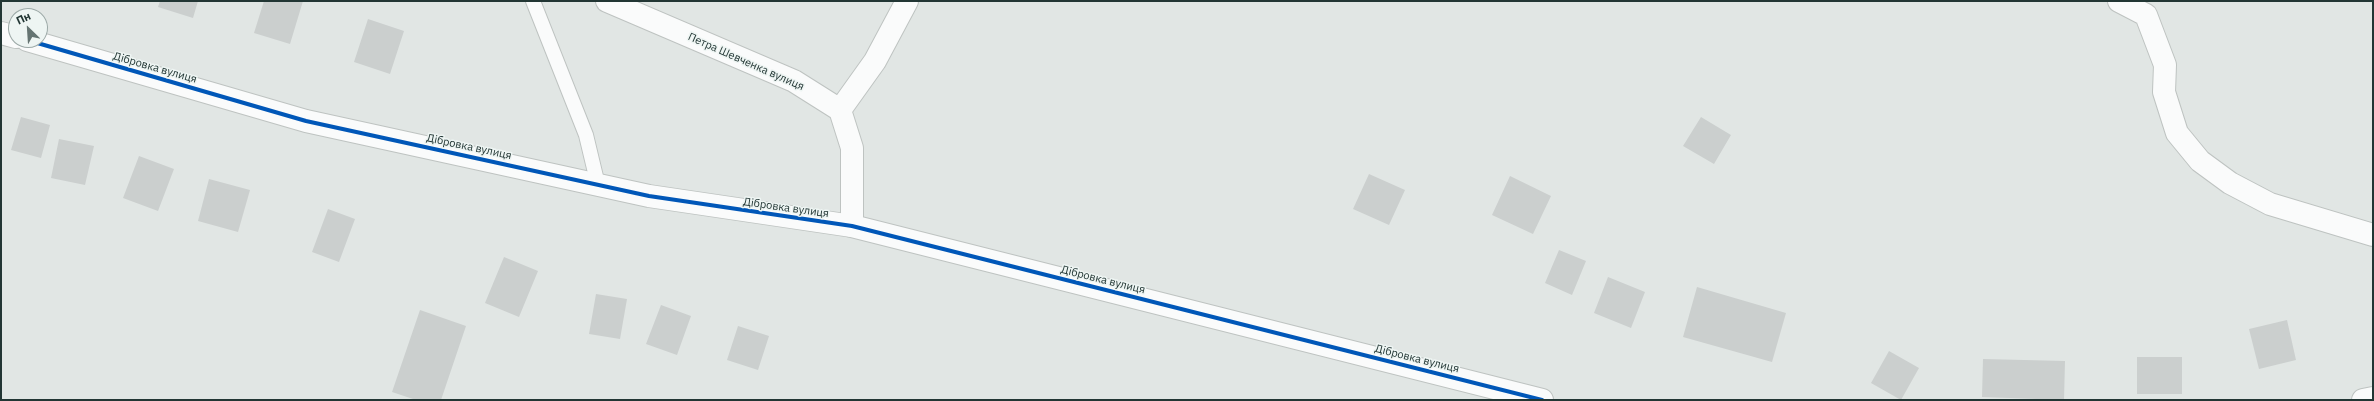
<!DOCTYPE html>
<html>
<head>
<meta charset="utf-8">
<style>
  body { margin:0 }
  #map { position:relative; width:2374px; height:401px; overflow:hidden; background:#e1e6e4; font-family:"IBM Plex Sans",sans-serif }
  canvas { display:block }
  .frame { position:absolute; inset:0; border:2px solid #223634; pointer-events:none }
  .north { position:absolute; left:8px; top:8px; width:40px; height:40px; box-sizing:border-box; background:#eef5f3; border:1px solid #9ca9a7; border-radius:50%; rotate:335deg; font-size:11px; font-weight:700; line-height:16px; text-align:center; color:#223634 }
  .north::after { content:''; display:block; margin:auto; width:14px; height:18px; background:#657472; clip-path:polygon(50% 0,100% 100%,50% 72%,0 100%) }
</style>
</head>
<body>
<div id="map">
<canvas width="2374" height="401"></canvas>
<div class="frame"></div>
<div class="north">Пн</div>
</div>
<script>
const ctx = document.querySelector('canvas').getContext('2d');
ctx.lineJoin = 'round';
function paint(path, color) {
  ctx.fillStyle = color;
  ctx.fill(path, 'evenodd');
}
function poly(rows) {
  const path = new Path2D();
  for (const r of rows) {
    path.moveTo(r[0], r[1]);
    for (let i = 2; i < r.length; i += 2) path.lineTo(r[i], r[i + 1]);
  }
  return path;
}
function stroke(path, color, width, dash) {
  ctx.strokeStyle = color;
  ctx.lineWidth = width;
  ctx.lineCap = dash ? 'butt' : 'round';
  ctx.setLineDash(dash || []);
  ctx.stroke(path);
}
function write(font, color, halo, rows, align = 'center') {
  ctx.font = font + ' "IBM Plex Sans",sans-serif';
  ctx.lineWidth = 3;
  ctx.setLineDash([]);
  ctx.textBaseline = 'middle';
  ctx.strokeStyle = halo;
  ctx.fillStyle = color;
  for (const [text, x, y, turn = 0] of rows) {
    ctx.save();
    ctx.translate(x, y);
    ctx.rotate((+turn || 0) * Math.PI / 180);
    ctx.textAlign = isNaN(turn) ? turn : align;
    if (halo) ctx.strokeText(text, 0, 0);
    ctx.fillText(text, 0, 0);
    ctx.restore();
  }
}
paint(poly([
  [160,1,198,1,193,18,158,7],
  [264,1,303,1,290,44,254,33],
  [368,19,404,31,390,74,354,62],
  [21,117,50,125,41,158,11,150],
  [1701,117,1731,135,1714,164,1683,146],
  [59,139,94,146,85,185,51,178],
  [139,156,174,169,158,211,123,198],
  [1369,174,1405,190,1389,225,1353,209],
  [1510,176,1551,196,1533,234,1492,215],
  [209,179,250,190,238,232,198,221],
  [328,209,355,219,339,262,312,252],
  [1559,250,1586,261,1572,295,1545,283],
  [504,257,538,271,519,317,485,303],
  [1608,277,1645,292,1631,328,1594,313],
  [1697,287,1786,313,1772,362,1683,337],
  [596,294,627,299,620,339,589,334],
  [661,305,691,316,677,355,646,344],
  [420,310,466,326,441,400,416,400,392,392],
  [2287,320,2296,360,2259,369,2249,329],
  [738,326,769,336,758,370,727,360],
  [1889,351,1919,368,1901,400,1871,383],
  [2137,357,2182,357,2182,394,2137,394],
  [1983,359,2065,361,2064,400,1982,397]
]), '#cbcfce');
const service = poly([
  [533,1,586,135,598,185]
]);
const minor = poly([
  [607,1,794,81,840,110,852,148,852,226],
  [2119,1,2146,15,2165,65,2164,92,2177,133,2200,161,2230,183,2270,204,2373,235],
  [840,110,875,61,907,1]
]);
const tertiary = poly([
  [1,33,16,37],
  [27,40,306,121,649,196,852,226,1542,400],
  [2363,400,2373,398]
]);
stroke(service, '#bec3c1', 16);
stroke(minor, '#bec3c1', 24);
stroke(tertiary, '#bec3c1', 24);
stroke(service, '#fafbfb', 14);
stroke(minor, '#fafbfb', 22);
stroke(tertiary, '#fafbfb', 22);
stroke(poly([
  [27,40,306,121,649,196,852,226,1542,400]
]), '#0057b8', 4);
write('11px', '#223634', '#eef5f3', [
  ["Петра Шевченка вулиця",746,62,24],
  ["Дібровка вулиця",155,68,16],
  ["Дібровка вулиця",469,147,12],
  ["Дібровка вулиця",786,208,8],
  ["Дібровка вулиця",1103,280,14],
  ["Дібровка вулиця",1417,359,14]
]);
</script>
</body>
</html>
